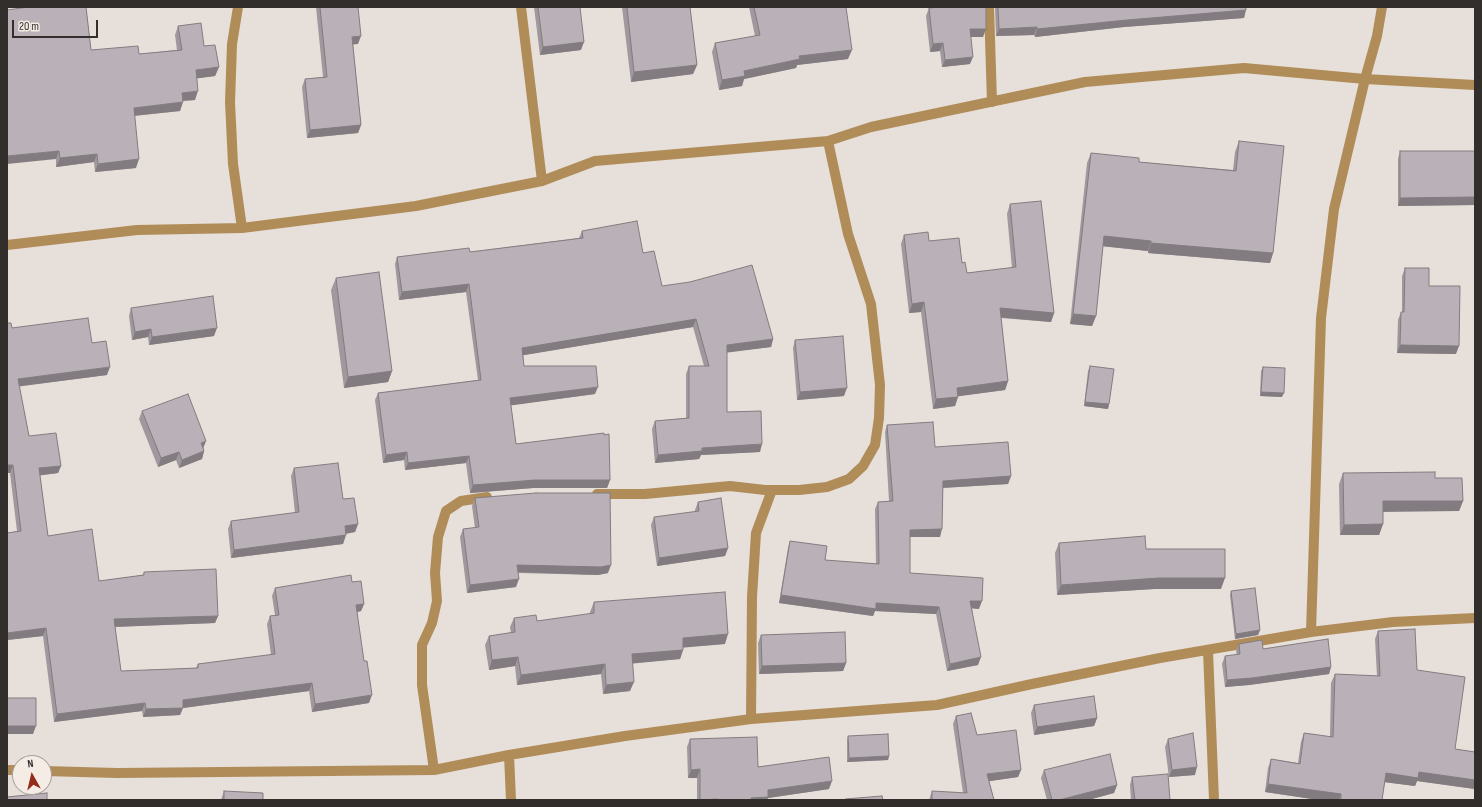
<!DOCTYPE html>
<html>
<head>
<meta charset="utf-8">
<style>
  body { margin:0 }
  #map { position:relative; width:1482px; height:807px; overflow:hidden; background:#e7dfd9; font-family:"Sofia Sans Condensed",sans-serif }
  canvas { display:block }
  .frame { position:absolute; inset:0; border:8px solid #312e2c; pointer-events:none }
  .north { position:absolute; left:12px; top:755px; width:40px; height:40px; box-sizing:border-box; background:#f5ece6; border:1px solid #a7a09c; border-radius:50%; rotate:352deg; font-size:11px; font-weight:700; line-height:16px; text-align:center; color:#312e2c }
  .north::after { content:''; display:block; margin:auto; width:14px; height:18px; background:#952c1b; clip-path:polygon(50% 0,100% 100%,50% 72%,0 100%) }
  .scale { position:absolute; left:12px; top:20px; width:86px; height:18px; box-sizing:border-box; border:2px solid #312e2c; border-top:0; padding-left:5px; font-size:12px; line-height:14px; white-space:nowrap; color:#312e2c; -webkit-text-stroke:3px #f5ece6; paint-order:stroke }
</style>
</head>
<body>
<div id="map">
<canvas width="1482" height="807"></canvas>
<div class="frame"></div>
<div class="north">N</div>
<div class="scale">20 m</div>
</div>
<script>
const ctx = document.querySelector('canvas').getContext('2d');
ctx.lineJoin = 'round';
function poly(rows) {
  const path = new Path2D();
  for (const r of rows) {
    path.moveTo(r[0], r[1]);
    for (let i = 2; i < r.length; i += 2) path.lineTo(r[i], r[i + 1]);
  }
  return path;
}
function stroke(path, color, width, dash) {
  ctx.strokeStyle = color;
  ctx.lineWidth = width;
  ctx.lineCap = dash ? 'butt' : 'round';
  ctx.setLineDash(dash || []);
  ctx.stroke(path);
}
function paint(path, color) {
  ctx.fillStyle = color;
  ctx.fill(path, 'evenodd');
}
stroke(poly([
  [238,7,232,44,230,102,233,164,242,228],
  [521,7,542,181],
  [989,7,992,102],
  [7,245,137,230,242,228,416,206,542,181,595,161,828,141,871,127,1085,82,1244,68,1365,79,1475,85],
  [597,494,645,494,730,486,765,490,799,490,827,487,849,479,863,466,875,445,879,418,880,385,871,304,848,234,828,141],
  [1311,632,1321,318,1334,209,1365,79,1377,36,1382,7],
  [1208,651,1214,800],
  [751,719,752,597,756,533,772,490],
  [509,755,511,800],
  [7,770,20,770],
  [434,770,422,685,422,645,432,623,437,601,435,573,438,537,446,511,461,501,487,497],
  [44,771,117,773,434,770,509,755,625,736,751,719,937,705,1032,684,1160,658,1311,632,1393,622,1475,618]
]), '#b08c59', 10);
paint(poly([
  [25,7,86,7,91,50,139,54,177,50,175,35,178,26,204,46,219,67,215,76,197,78,195,100,183,101,180,111,134,116,136,168,95,172,94,162,56,167,56,159],
  [316,7,358,7,358,44,353,44,361,125,358,133,307,138,302,87,305,79,323,77],
  [534,7,580,7,581,50,540,55],
  [622,7,690,7,697,65,693,74,631,82],
  [749,7,846,7,848,59,797,65,796,68,744,79,742,86,719,90,712,52,715,43,755,36],
  [935,7,986,7,983,37,971,37,970,64,942,67,940,51,930,52,926,16,929,8],
  [995,7,1246,7,1244,18,1124,27,1035,37,1034,35,996,36],
  [1239,141,1273,253,1270,263,1148,253,1148,251,1103,246,1096,316,1092,326,1070,324,1087,163,1091,153,1139,162,1233,170,1235,152],
  [1400,151,1475,151,1475,205,1398,206,1398,159],
  [1010,204,1054,313,1051,322,1001,318,1008,381,1005,390,958,396,955,406,933,409,921,312,909,313,901,244,904,235,962,263,967,273,1012,268,1007,214],
  [582,231,643,253,662,286,773,339,771,347,727,352,727,412,760,452,701,455,699,459,655,463,652,429,655,421,686,418,686,374,689,366,704,366,693,327,523,355,524,366,595,394,511,405,516,444,610,480,607,488,533,488,470,493,466,463,405,470,404,460,383,463,375,400,378,393,478,380,466,292,399,300,395,264,397,257,470,252,579,238],
  [1405,268,1429,286,1456,354,1397,353,1398,320,1401,312,1402,312,1402,276],
  [336,278,392,371,388,382,344,388,331,290],
  [131,308,214,336,149,345,148,337,132,340,129,316],
  [7,323,12,328,92,343,107,375,19,386,29,436,61,466,58,473,40,475,48,536,99,581,143,575,144,572,218,616,215,623,115,627,121,671,196,668,198,664,271,655,267,624,270,616,275,615,272,596,275,588,352,582,364,604,361,611,357,612,369,703,312,712,309,691,183,708,180,715,143,717,142,711,54,722,43,636,7,640,7,533,17,531,10,473,7,473],
  [795,340,844,396,797,400,793,348],
  [1090,366,1109,404,1108,409,1084,406,1088,371],
  [1263,367,1282,397,1260,396,1261,371],
  [142,411,203,448,204,451,202,459,179,468,176,460,158,467,139,419],
  [887,425,935,447,1011,476,1008,484,943,488,940,537,910,537,910,573,979,609,972,608,978,665,947,671,936,614,875,611,873,616,779,603,788,548,790,541,825,560,876,564,875,509,878,502,889,501,885,432],
  [294,468,343,499,358,524,355,532,346,534,343,544,231,558,228,529,231,521,295,513,291,476],
  [1343,473,1435,478,1463,501,1459,511,1383,511,1383,524,1379,535,1340,535,1339,484],
  [475,498,608,573,598,575,518,573,516,587,467,593,460,537,463,529,475,528,472,506],
  [698,502,728,548,725,556,657,566,651,525,654,517,695,512,695,510],
  [1059,543,1146,549,1221,589,1154,589,1057,595,1055,553],
  [1231,591,1260,630,1258,635,1235,639,1230,595],
  [594,602,725,644,683,647,683,650,680,659,632,663,630,691,603,694,601,674,517,685,515,666,489,670,485,645,489,636,511,633,510,627,514,618,537,621,590,614,590,612],
  [1378,631,1417,670,1455,749,1475,752,1475,789,1417,781,1415,786,1385,782,1382,800,1319,800,1265,792,1268,768,1271,759,1298,763,1301,742,1304,733,1330,737,1331,683,1335,674,1377,676,1375,639],
  [761,635,846,663,843,671,759,674,758,643],
  [1239,644,1263,649,1331,667,1329,674,1249,685,1225,687,1222,664,1225,656,1237,655,1236,651],
  [1034,705,1097,718,1094,726,1034,735,1031,713],
  [956,716,977,735,1021,770,1018,777,989,781,994,800,929,800,932,791,963,793,953,724],
  [848,736,889,756,888,760,847,762,847,740],
  [690,739,758,767,829,789,768,798,767,800,697,800,697,778,688,778,687,747],
  [1168,739,1195,775,1169,777,1165,747],
  [1044,770,1117,785,1114,793,1088,800,1047,800,1041,778],
  [1132,777,1170,800,1131,800,1130,785],
  [224,791,263,800,221,800]
]), '#9f989d');
paint(poly([
  [1246,10,1244,18,1124,27,1035,37,1037,29,1127,20],
  [1037,27,1034,35,996,36,999,29],
  [970,29,986,29,983,37,967,37],
  [361,36,358,44,349,45,352,37],
  [584,42,581,50,540,55,543,47],
  [943,43,940,51,930,52,933,44],
  [852,50,848,59,797,65,796,68,744,79,742,86,719,90,722,80,744,71,799,56],
  [973,57,970,64,942,67,945,60],
  [697,65,693,74,631,82,634,72],
  [219,67,215,76,193,79,196,70],
  [198,91,195,100,179,101,182,93],
  [183,102,180,111,131,116,134,108],
  [361,125,358,133,307,138,310,130],
  [59,151,56,159,7,164,7,156],
  [97,154,94,162,56,167,60,158],
  [139,159,136,168,95,172,98,164],
  [1475,197,1475,205,1398,206,1400,198],
  [1104,236,1151,241,1148,251,1100,246],
  [1151,243,1273,253,1270,263,1148,253],
  [469,284,466,292,399,300,402,292],
  [924,302,921,312,909,313,912,304],
  [1000,308,1054,313,1051,322,996,317],
  [1073,314,1096,316,1092,326,1070,324],
  [696,319,693,327,519,356,522,348],
  [217,328,214,336,149,345,152,337],
  [151,329,148,337,132,340,135,332],
  [773,339,771,347,724,353,727,345],
  [1400,345,1459,346,1456,354,1397,353],
  [110,367,107,375,15,387,18,379],
  [392,371,388,382,344,388,348,377],
  [1008,381,1005,390,953,397,957,388],
  [598,387,595,394,507,406,510,398],
  [847,388,844,396,797,400,800,392],
  [1261,392,1284,393,1282,397,1260,396],
  [958,397,955,406,933,409,936,399],
  [1085,402,1109,404,1108,409,1084,406],
  [206,441,203,449,201,443],
  [762,444,760,452,701,455,699,459,655,463,658,455,702,448],
  [204,451,202,459,179,468,182,460],
  [179,452,176,460,158,467,161,458],
  [407,452,404,460,383,463,386,455],
  [469,456,466,463,405,470,408,463],
  [7,465,13,465,10,473,7,473],
  [61,466,58,473,36,476,39,468],
  [1011,476,1008,484,940,488,943,481],
  [535,480,610,480,607,488,533,488,470,493,473,485],
  [1383,501,1463,501,1459,511,1379,512],
  [358,524,355,532,342,534,345,526],
  [1383,524,1379,535,1340,535,1344,525],
  [942,529,940,537,907,537,910,530],
  [346,535,343,544,231,558,234,550],
  [728,548,725,556,657,566,659,558],
  [517,565,611,565,608,573,598,575,514,572],
  [1158,578,1225,578,1221,589,1154,589,1057,595,1061,585],
  [519,579,516,587,467,593,470,585],
  [781,595,939,607,936,614,875,611,873,616,779,603],
  [970,601,982,601,979,609,968,608],
  [364,604,361,611,353,613,356,605],
  [218,616,215,623,111,627,114,619],
  [46,628,43,636,7,640,7,633],
  [1260,630,1258,635,1235,639,1236,634],
  [728,634,725,644,679,648,683,638],
  [683,650,680,659,628,664,632,654],
  [518,657,515,666,489,670,492,660],
  [981,657,978,665,947,671,950,664],
  [846,663,843,671,759,674,762,666],
  [605,664,601,674,517,685,521,675],
  [1331,667,1329,674,1249,685,1225,687,1227,680],
  [634,682,630,691,603,694,606,685],
  [312,683,309,691,183,708,180,715,143,717,146,709,183,700],
  [372,695,369,703,312,712,315,704],
  [145,703,142,711,54,722,57,714],
  [1097,718,1094,726,1034,735,1037,727],
  [7,726,36,726,33,734,7,734],
  [889,756,888,760,847,762,849,758],
  [1197,767,1195,775,1169,777,1172,770],
  [700,769,697,778,688,778,691,770],
  [1021,770,1018,777,984,782,987,774],
  [1419,772,1475,780,1475,789,1417,781,1415,786,1383,782,1386,773],
  [832,781,829,789,768,798,767,800,750,800,751,798,768,790],
  [1268,784,1341,794,1339,800,1319,800,1265,792],
  [1117,785,1114,793,1088,800,1059,800]
]), '#827c80');
const building = poly([
  [29,7,86,7,91,50,138,46,139,54,182,50,178,26,201,23,204,46,215,45,219,67,196,70,198,91,182,93,183,102,134,108,139,159,98,164,97,154,60,158,59,151,7,156,7,10,29,7],
  [320,7,358,7,361,36,352,37,361,125,310,130,305,79,327,77,320,7],
  [538,7,580,7,584,42,543,47,538,7],
  [627,7,690,7,697,65,634,72,627,7],
  [754,7,846,7,852,50,799,56,800,59,744,71,745,76,722,80,715,43,760,35,754,7],
  [939,7,986,7,986,29,970,29,973,57,945,60,943,43,933,44,929,8,939,7],
  [998,7,1246,7,1246,10,1127,20,1037,29,1037,27,999,29,998,7],
  [1239,141,1284,146,1273,253,1151,243,1151,241,1104,236,1096,316,1073,314,1091,153,1139,158,1139,162,1236,171,1239,141],
  [1400,151,1475,151,1475,197,1400,198,1400,151],
  [1041,201,1054,313,1000,308,1008,381,957,388,958,397,936,399,924,302,912,304,904,235,928,232,929,241,959,238,962,263,965,262,967,273,1016,267,1010,204,1041,201],
  [637,221,643,253,654,251,662,286,690,282,752,265,773,339,727,345,727,412,761,411,762,444,702,448,702,451,658,455,655,421,689,418,689,366,709,366,696,319,522,348,524,366,596,366,598,387,510,398,516,444,604,433,604,435,609,434,610,480,535,480,473,485,469,456,408,463,407,452,386,455,378,393,481,380,469,284,402,292,397,257,469,248,470,252,583,238,582,231,637,221],
  [1405,268,1429,268,1429,286,1460,286,1459,346,1400,345,1401,312,1404,312,1405,268],
  [379,272,392,371,348,377,336,278,379,272],
  [213,296,217,328,152,337,151,329,135,332,131,308,213,296],
  [88,318,92,343,106,341,110,367,18,379,29,436,56,433,61,466,39,468,48,536,92,529,99,581,144,575,144,572,216,569,218,616,114,619,121,671,198,668,198,664,275,654,270,616,279,615,275,588,351,575,352,582,361,581,364,604,356,605,364,661,367,661,372,695,315,704,312,683,183,700,183,708,146,709,145,703,57,714,46,628,7,633,7,533,21,531,13,465,7,465,7,323,11,323,12,328,88,318],
  [843,336,847,388,800,392,795,340,843,336],
  [1090,366,1114,369,1109,404,1085,402,1090,366],
  [1263,367,1285,368,1284,393,1261,392,1263,367],
  [188,394,206,441,201,443,204,451,182,460,179,452,161,458,142,411,188,394],
  [933,422,935,447,1008,442,1011,476,943,481,942,529,910,530,910,573,983,578,982,601,970,601,981,657,950,664,939,607,876,603,876,609,781,595,790,541,827,546,825,560,879,564,878,502,893,501,887,425,933,422],
  [338,463,343,499,354,498,358,524,345,526,346,535,234,550,231,521,299,512,294,468,338,463],
  [1435,472,1435,478,1462,478,1463,501,1383,501,1383,524,1344,525,1343,473,1435,472],
  [536,493,610,493,611,565,601,567,517,565,519,579,470,585,463,529,479,527,475,498,536,493],
  [721,498,728,548,659,558,654,517,699,511,698,502,721,498],
  [1145,536,1146,549,1225,549,1225,578,1158,578,1061,585,1059,543,1145,536],
  [1255,588,1260,630,1236,634,1231,591,1255,588],
  [725,592,728,634,683,638,683,650,632,654,634,682,606,685,605,664,521,675,518,657,492,660,489,636,515,632,514,618,536,615,537,621,594,613,594,602,725,592],
  [1415,629,1417,670,1465,677,1455,749,1475,752,1475,780,1419,772,1418,778,1386,773,1382,800,1341,800,1341,794,1268,784,1271,759,1300,764,1304,733,1333,737,1335,674,1380,676,1378,631,1415,629],
  [845,632,846,663,762,666,761,635,845,632],
  [1328,639,1331,667,1252,678,1227,680,1225,656,1240,654,1239,644,1262,640,1263,649,1328,639],
  [1094,696,1097,718,1037,727,1034,705,1094,696],
  [7,698,36,698,36,726,7,726,7,698],
  [971,713,977,735,1016,730,1021,770,987,774,994,800,932,800,932,791,967,793,956,716,971,713],
  [1193,733,1197,767,1172,770,1168,739,1193,733],
  [888,734,889,756,849,758,848,736,888,734],
  [757,737,758,767,829,757,832,781,768,790,768,797,751,798,751,800,718,800,718,799,700,800,700,769,691,770,690,739,757,737],
  [1110,754,1117,785,1059,800,1052,800,1044,770,1110,754],
  [1168,774,1170,800,1135,800,1132,777,1168,774],
  [224,791,263,793,263,800,224,800,224,791],
  [47,793,47,800,7,800,7,797,47,793],
  [882,796,883,800,845,800,845,799,882,796]
]);
paint(building, '#b9b1b7');
stroke(building, '#827c80', 1);
</script>
</body>
</html>
